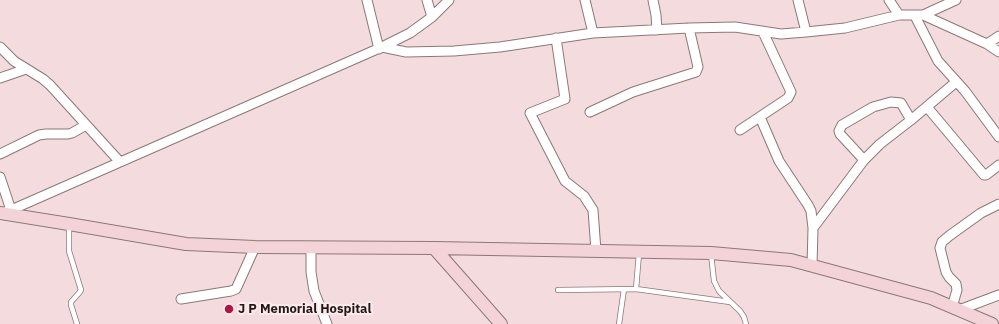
<!DOCTYPE html>
<style>
body{margin:0}
canvas{display:block;background:#f4dcde}
</style>
<canvas width="999" height="324"></canvas>
<script>
const ctx = document.querySelector('canvas').getContext('2d');
ctx.lineJoin = 'round';
function poly(rows) {
  const path = new Path2D();
  for (const r of rows) {
    path.moveTo(r[0], r[1]);
    for (let i = 2; i < r.length; i += 2) path.lineTo(r[i], r[i + 1]);
  }
  return path;
}
function trace(path, color, width, dash) {
  ctx.strokeStyle = color;
  ctx.lineWidth = width;
  ctx.lineCap = dash ? 'butt' : 'round';
  ctx.setLineDash(dash || []);
  ctx.stroke(path);
}
function drawText(font, color, halo, rows, align = 'center') {
  ctx.font = font + ' "IBM Plex Sans",sans-serif';
  ctx.lineWidth = 4;
  ctx.setLineDash([]);
  ctx.textBaseline = 'middle';
  ctx.strokeStyle = halo;
  ctx.fillStyle = color;
  for (const [text, x, y, turn = 0] of rows) {
    ctx.save();
    ctx.translate(x, y);
    ctx.rotate((+turn || 0) * Math.PI / 180);
    ctx.textAlign = isNaN(turn) ? turn : align;
    if (halo) ctx.strokeText(text, 0, 0);
    ctx.fillText(text, 0, 0);
    ctx.restore();
  }
}
const lane = poly([
 [69,225,69,251,81,290,79,293,71,302,71,305,77,324],
 [711,254,714,281,719,291,740,311,744,317,746,324],
 [636,289,639,253],
 [558,290,636,289,730,302],
 [619,324,624,289]
]);
const street = poly([
 [367,0,379,49],
 [427,0,432,17],
 [585,0,593,33],
 [653,0,656,15,657,30],
 [798,0,806,32],
 [889,0,899,15],
 [923,15,987,44,999,52],
 [915,16,938,61,965,91,999,137],
 [556,38,565,99,530,113,565,181,584,196,593,210,596,251],
 [987,44,999,36],
 [0,47,14,61,43,79,50,85,120,162],
 [382,47,406,52,454,51,500,47,593,33,689,28,735,27,781,34,806,32,845,28,899,15,923,15,956,0],
 [0,78,26,69],
 [927,107,984,175,986,175,999,165],
 [590,112,633,92,696,72,698,67,689,28],
 [760,117,779,161,808,205,811,211,813,228,812,266],
 [740,130,788,98,791,92,763,32],
 [0,154,39,135,46,134,68,134,72,133,86,125],
 [864,160,840,134,839,131,842,125,873,107,891,102,901,103,911,120],
 [0,177,11,210],
 [2,213,11,210,382,47,410,33,432,17,449,0],
 [813,228,864,160,880,144,911,120,956,82],
 [311,247,311,272,314,291,327,324],
 [181,299,231,291,236,289,255,247],
 [952,307,957,290,956,284,949,277,946,272,940,248,942,242,949,236,981,213,999,204],
 [959,310,999,295]
]);
const secondary = poly([
 [0,213,69,224,186,244,255,247,434,248,501,324],
 [434,248,711,253,791,260,931,298,992,324]
]);
trace(lane, '#8c7779', 6);
trace(street, '#8c7779', 11);
trace(secondary, '#8c7779', 14);
trace(lane, '#fff', 4.5);
trace(street, '#fff', 9);
trace(secondary, '#f3d2d8', 12);
for (const [x, y, r, color] of [
 [229,309,5,"#ac1845"]
]) {
  const dot = new Path2D();
  dot.arc(x, y, r, 0, 2 * Math.PI);
  ctx.fillStyle = color;
  ctx.fill(dot);
  trace(dot, '#feeaec', 1.5);
}
drawText('bold 13px', '#211919', '#feeaec', [
 ["J P Memorial Hospital",238,309]
], 'left');
</script>
